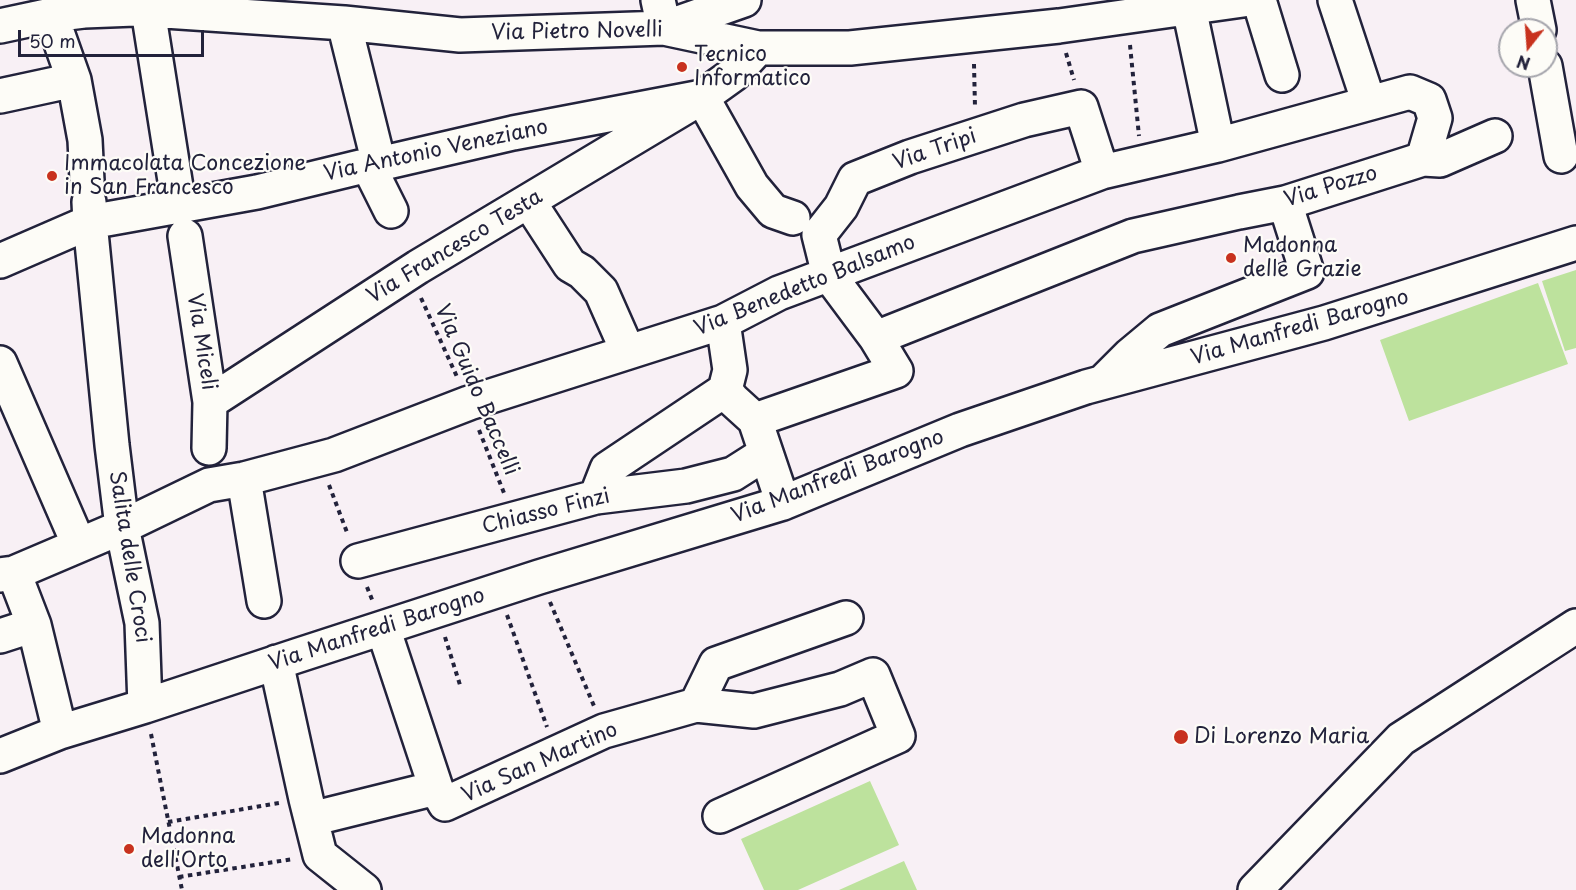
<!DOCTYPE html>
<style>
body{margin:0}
#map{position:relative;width:1576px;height:890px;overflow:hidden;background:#f8f0f5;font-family:"Playpen Sans",sans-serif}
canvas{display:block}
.north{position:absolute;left:1498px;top:18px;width:60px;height:60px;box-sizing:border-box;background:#fdfcf7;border:2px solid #a5a5ac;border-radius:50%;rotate:197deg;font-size:16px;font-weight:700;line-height:24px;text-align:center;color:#22223b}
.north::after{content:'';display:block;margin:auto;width:21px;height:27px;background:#c8321e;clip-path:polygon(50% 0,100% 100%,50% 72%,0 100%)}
.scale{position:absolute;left:18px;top:30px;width:186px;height:27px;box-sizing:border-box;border:3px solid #22223b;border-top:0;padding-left:8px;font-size:18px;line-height:21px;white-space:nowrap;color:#22223b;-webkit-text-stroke:4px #fdfcf7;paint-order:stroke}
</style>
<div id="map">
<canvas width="1576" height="890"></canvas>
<div class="north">N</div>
<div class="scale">50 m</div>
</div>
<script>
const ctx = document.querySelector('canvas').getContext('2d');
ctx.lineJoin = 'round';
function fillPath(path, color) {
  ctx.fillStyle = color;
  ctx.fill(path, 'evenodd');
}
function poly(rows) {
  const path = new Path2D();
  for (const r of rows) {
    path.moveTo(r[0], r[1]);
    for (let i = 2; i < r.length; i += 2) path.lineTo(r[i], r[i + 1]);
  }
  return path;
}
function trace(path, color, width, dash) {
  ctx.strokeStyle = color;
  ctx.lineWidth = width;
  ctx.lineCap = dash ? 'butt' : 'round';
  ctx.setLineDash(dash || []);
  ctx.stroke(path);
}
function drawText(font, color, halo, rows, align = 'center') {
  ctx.font = font + ' "Playpen Sans",sans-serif';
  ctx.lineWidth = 4.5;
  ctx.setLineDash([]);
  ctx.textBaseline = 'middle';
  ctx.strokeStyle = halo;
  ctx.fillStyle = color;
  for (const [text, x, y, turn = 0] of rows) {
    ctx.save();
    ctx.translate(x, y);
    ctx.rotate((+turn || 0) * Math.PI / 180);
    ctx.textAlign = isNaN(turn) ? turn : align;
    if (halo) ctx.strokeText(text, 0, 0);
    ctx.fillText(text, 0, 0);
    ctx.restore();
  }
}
fillPath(poly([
 [1576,270,1576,348,1565,351,1542,281],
 [1538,283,1568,364,1409,421,1380,340],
 [870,781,899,845,798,890,764,890,741,839],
 [904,861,917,890,839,890]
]), '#bde29d');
const minor = poly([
 [658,0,664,28],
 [1259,0,1282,75],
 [1335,0,1369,103],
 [1533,0,1539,30],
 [1189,8,1218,145],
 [148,10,179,206],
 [51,15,74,80,85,140,87,181],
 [344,23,379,164],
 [0,26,51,15,84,11,135,9,344,23,460,35,664,28,758,48,850,48,1059,26,1243,0],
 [664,28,744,0],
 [1545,66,1561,156],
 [0,96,74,80],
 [702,97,752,186,773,211,793,218],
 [368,165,391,211],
 [89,202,90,222,112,445,122,527,142,623,145,706],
 [529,202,570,265,582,272,601,291,628,352],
 [185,236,210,402,209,448],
 [0,261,90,222,257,192,360,167,379,164,513,133,702,97],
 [723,322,730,370,725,390,733,400,755,420,783,503],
 [876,338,1133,236,1239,212,1285,203,1423,159,1440,160,1495,136],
 [0,363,79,545],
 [1104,381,1130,355,1160,330,1307,272,1285,203],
 [210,402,418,267,702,97,734,74,758,48],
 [755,420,896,371,876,338,829,275,819,235,841,207,855,179,910,157,1024,120,1081,107,1102,172],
 [244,479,264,601],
 [596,497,607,469,725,390],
 [358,561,596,497,686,486,733,474,766,453],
 [14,573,34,625,60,732],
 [0,575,14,573,122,527,209,485,244,479,334,455,469,403,723,322,779,293,1102,172,1218,145,1410,92,1429,100,1435,118,1423,159],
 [383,628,436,788],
 [0,636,34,625],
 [276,662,306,799,320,855,364,890],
 [696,705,716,664,846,618],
 [0,756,60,732,145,706,296,656,539,577,783,503,960,430,1086,387,1324,323,1576,243],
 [311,819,436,788,445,804,604,731,696,705,754,711,840,689,873,675,898,736,720,816],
 [1255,890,1401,739,1576,626]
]);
trace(minor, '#22223b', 38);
trace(poly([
 [1130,45,1139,136],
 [1066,53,1074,80],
 [974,64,975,107],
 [421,298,458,379],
 [479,430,504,493],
 [329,485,348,535],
 [367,587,373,602],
 [550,602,594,706],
 [507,615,547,727],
 [445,637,460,685],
 [151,734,182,890],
 [168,822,279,803],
 [179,877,293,859]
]), '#22223b', 4, [4.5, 4.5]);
trace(minor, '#fdfcf7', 33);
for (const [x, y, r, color] of [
 [682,67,6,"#c8321e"],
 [52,176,6,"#c8321e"],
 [1231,258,6,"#c8321e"],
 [1181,737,8,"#c8321e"],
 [129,849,6,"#c8321e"]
]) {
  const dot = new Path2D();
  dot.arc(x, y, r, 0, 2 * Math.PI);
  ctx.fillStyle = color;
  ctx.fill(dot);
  trace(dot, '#fdfcf7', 2);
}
drawText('21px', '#22223b', '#fdfcf7', [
 ["Via Pietro Novelli",577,32,-1],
 ["Via Tripi",935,150,-19],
 ["Via Antonio Veneziano",436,151,-12],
 ["Via Pozzo",1331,187,-17],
 ["Via Francesco Testa",455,247,-31],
 ["Via Benedetto Balsamo",805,286,-22],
 ["Via Manfredi Barogno",1300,328,-16],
 ["Via Miceli",201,342,81],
 ["Via Guido Baccelli",476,390,67],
 ["Via Manfredi Barogno",838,477,-21],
 ["Chiasso Finzi",546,512,-14],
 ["Salita delle Croci",129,557,81],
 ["Via Manfredi Barogno",377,630,-18],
 ["Via San Martino",540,763,-24]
]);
drawText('21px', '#22223b', '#fdfcf7', [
 ["Tecnico",694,55],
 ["Informatico",694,79],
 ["Immacolata Concezione",64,164],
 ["in San Francesco",64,188],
 ["Madonna",1243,246],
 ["delle Grazie",1243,270],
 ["Di Lorenzo Maria",1194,737],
 ["Madonna",141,837],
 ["dell'Orto",141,861]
], 'left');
</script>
